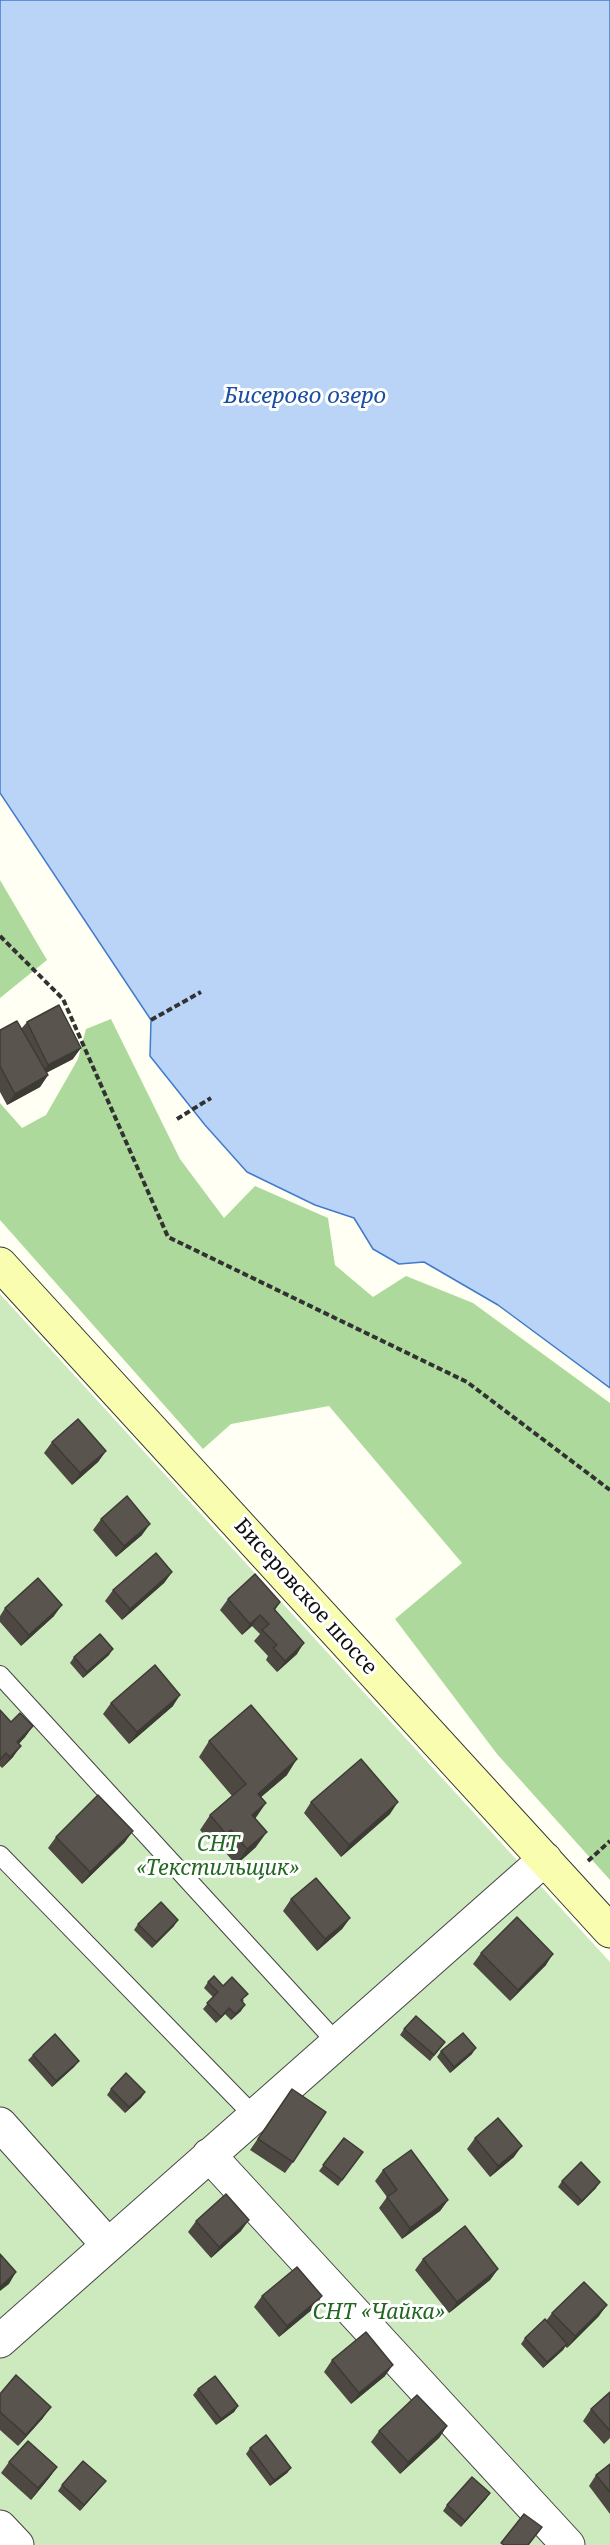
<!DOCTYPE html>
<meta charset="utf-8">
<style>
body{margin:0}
canvas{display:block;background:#fffff4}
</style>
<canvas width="610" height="2545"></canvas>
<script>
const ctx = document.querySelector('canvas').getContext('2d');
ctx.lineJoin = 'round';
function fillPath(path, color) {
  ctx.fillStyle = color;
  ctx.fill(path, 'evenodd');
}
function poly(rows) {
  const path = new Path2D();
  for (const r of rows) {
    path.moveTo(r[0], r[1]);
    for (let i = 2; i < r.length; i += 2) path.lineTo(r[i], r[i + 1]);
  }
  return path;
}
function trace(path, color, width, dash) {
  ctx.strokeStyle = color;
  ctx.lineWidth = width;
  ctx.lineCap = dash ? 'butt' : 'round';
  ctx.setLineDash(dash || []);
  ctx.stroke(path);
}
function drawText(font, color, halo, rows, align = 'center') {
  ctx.font = font + ' "Noto Serif",serif';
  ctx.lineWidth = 6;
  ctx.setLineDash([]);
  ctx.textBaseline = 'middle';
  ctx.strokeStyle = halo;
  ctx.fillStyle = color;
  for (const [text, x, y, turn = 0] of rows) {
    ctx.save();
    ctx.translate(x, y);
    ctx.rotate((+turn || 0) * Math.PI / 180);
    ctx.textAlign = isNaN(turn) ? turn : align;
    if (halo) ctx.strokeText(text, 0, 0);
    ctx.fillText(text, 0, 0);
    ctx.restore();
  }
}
fillPath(poly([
 [0,1294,610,1962,610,2545,0,2545]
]), '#cceabd');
fillPath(poly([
 [0,880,47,960,0,998],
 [111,1019,180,1159,224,1218,255,1186,328,1218,335,1265,373,1297,406,1276,473,1303,610,1403,610,1880,497,1754,395,1619,462,1563,329,1406,231,1424,203,1449,0,1220,0,1103,22,1128,46,1115,78,1059,86,1029]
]), '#adda9c');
const water = poly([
 [0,0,610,0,610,1388,498,1305,424,1262,399,1264,373,1249,354,1218,315,1205,247,1172,205,1125,150,1056,151,1020,0,793,0,0]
]);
fillPath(water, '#b9d4f6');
trace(water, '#417bcc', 1.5);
const service = poly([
 [0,1675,337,2043],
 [0,1855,254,2116]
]);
const minor = poly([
 [0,2124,108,2245],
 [209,2155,568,2545],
 [0,2341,545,1859],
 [0,2527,17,2545]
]);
const secondary = poly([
 [0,1264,610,1931]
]);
trace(service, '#434343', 20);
trace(minor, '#434343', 35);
trace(secondary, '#323232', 35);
trace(poly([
 [0,936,63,999,168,1237,467,1382,610,1490],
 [151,1020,201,992],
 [177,1119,211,1098],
 [588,1861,610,1841]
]), '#323232', 4, [6, 3]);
trace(service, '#fff', 18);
trace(minor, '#fff', 33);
trace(secondary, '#f8fdb0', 33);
fillPath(poly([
 [27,1022,73,1059,46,1073,48,1075,40,1087,7,1105,0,1092,0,1030,21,1029],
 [52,1442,106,1451,98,1462,72,1485,44,1453],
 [101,1519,142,1535,116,1557,93,1530],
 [172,1572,164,1583,122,1620,105,1601,113,1590],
 [228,1599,280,1602,275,1610,297,1654,277,1672,266,1660,268,1656,254,1641,260,1634,252,1626,242,1635,220,1610],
 [5,1608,54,1616,21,1646,0,1622,0,1616],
 [109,1655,83,1678,70,1663,74,1657],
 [111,1703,173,1706,129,1744,103,1714],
 [0,1710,11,1722,33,1726,25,1737,19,1744,13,1757,2,1768,0,1766],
 [209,1741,287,1775,261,1797,255,1819,256,1847,236,1865,220,1846,216,1849,200,1830,210,1815,232,1796,199,1757],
 [311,1802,390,1814,341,1857,304,1813],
 [56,1837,125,1842,82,1884,48,1848],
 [291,1899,350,1918,342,1929,317,1951,283,1911],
 [138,1924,174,1926,152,1948,134,1930],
 [481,1953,546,1965,510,2001,473,1964],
 [208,1982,223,1986,244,2000,242,2002,241,2011,231,2020,225,2014,216,2023,203,2009,213,1997,204,1988],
 [404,2029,445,2042,430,2061,400,2035],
 [441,2051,472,2054,450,2073,437,2057],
 [33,2055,79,2061,74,2067,52,2087,28,2060],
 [111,2089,145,2092,141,2098,125,2113,107,2095],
 [292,2089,293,2162,285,2173,250,2150],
 [344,2138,363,2152,338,2186,319,2171],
 [475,2138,514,2157,490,2177,467,2149],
 [383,2170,448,2200,440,2211,402,2239,379,2208,387,2197,375,2181],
 [562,2181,596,2188,578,2206,558,2187],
 [196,2221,241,2231,211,2258,188,2232],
 [423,2259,498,2269,490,2280,449,2313,415,2270],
 [262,2296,314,2308,279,2337,254,2307],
 [552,2313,599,2316,567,2348,565,2346,563,2350,543,2368,521,2344,525,2338,546,2321],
 [332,2360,385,2376,351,2404,324,2372],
 [198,2389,238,2406,234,2412,216,2425,193,2395],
 [610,2392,610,2438,604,2444,583,2421,591,2409],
 [0,2394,43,2418,18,2446,0,2430],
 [447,2426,439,2438,400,2474,371,2442,379,2431],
 [250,2448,291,2468,287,2473,270,2486,246,2454],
 [9,2462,57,2467,49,2478,31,2500,1,2473],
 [610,2464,610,2514,589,2486,596,2475],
 [62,2485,101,2487,80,2511,58,2491],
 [490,2493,461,2527,443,2511,447,2505]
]), '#4d4842');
fillPath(poly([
 [81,1048,73,1059,40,1076,48,1065],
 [48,1075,40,1087,7,1105,15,1094],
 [106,1451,98,1462,72,1485,80,1473],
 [150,1524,142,1535,116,1557,124,1546],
 [172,1572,164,1583,122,1620,130,1609],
 [62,1605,54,1616,21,1646,29,1635],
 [260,1615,252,1626,242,1635,250,1624],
 [304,1643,297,1654,277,1672,285,1661],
 [113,1649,109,1655,83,1678,87,1672],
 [180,1695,173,1706,129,1744,137,1732],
 [33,1726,25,1737,9,1753,17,1742],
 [21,1746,13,1757,2,1768,10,1757],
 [297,1759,287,1775,247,1809,258,1794],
 [398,1802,390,1814,341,1857,349,1845],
 [266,1803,255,1819,252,1815],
 [231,1830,220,1846,216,1849,226,1834],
 [133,1831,125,1842,82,1884,90,1872],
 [267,1832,256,1847,236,1865,247,1849],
 [350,1918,342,1929,317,1951,325,1939],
 [178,1920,174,1926,152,1948,156,1942],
 [553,1954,546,1965,510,2001,518,1990],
 [245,2005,241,2011,231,2020,235,2014],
 [229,2008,225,2014,216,2023,221,2017],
 [476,2048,472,2054,450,2073,454,2067],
 [79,2061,74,2067,52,2087,56,2081],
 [145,2092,141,2098,125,2113,129,2107],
 [522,2146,514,2157,490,2177,498,2166],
 [600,2182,596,2188,578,2206,582,2201],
 [448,2200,440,2211,402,2239,410,2228],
 [249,2220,241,2231,211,2258,219,2247],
 [498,2269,490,2280,449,2313,457,2302],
 [16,2272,9,2284,0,2291,0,2287],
 [322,2296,314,2308,279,2337,287,2326],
 [607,2305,599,2316,567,2348,575,2336],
 [567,2344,563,2350,543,2368,547,2362],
 [393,2365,385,2376,351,2404,359,2393],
 [238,2406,234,2412,216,2425,221,2419],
 [51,2407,43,2418,18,2446,26,2435],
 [447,2426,439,2438,400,2474,408,2462],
 [57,2467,49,2478,31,2500,38,2488],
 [291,2468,287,2473,270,2486,274,2480],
 [106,2481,101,2487,80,2511,84,2505],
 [490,2493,486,2499,461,2527,465,2521]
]), '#3e3b36');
const building = poly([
 [59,1005,81,1048,48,1065,27,1022,59,1005],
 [17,1021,48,1075,15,1094,0,1066,0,1030,17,1021],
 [78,1419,106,1451,80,1473,52,1442,78,1419],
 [127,1496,150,1524,124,1546,101,1519,127,1496],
 [156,1553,172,1572,130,1609,113,1590,156,1553],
 [255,1574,280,1602,274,1609,304,1643,285,1661,273,1648,277,1645,262,1630,269,1624,260,1615,250,1624,228,1599,255,1574],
 [38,1578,62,1605,29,1635,5,1608,38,1578],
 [100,1634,113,1649,87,1672,74,1657,100,1634],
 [155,1665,180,1695,137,1732,111,1703,155,1665],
 [251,1705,297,1759,258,1794,266,1803,252,1815,267,1832,247,1849,231,1830,226,1834,210,1815,246,1784,209,1741,251,1705],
 [0,1710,11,1722,20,1713,33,1726,17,1742,21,1746,10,1757,6,1753,0,1760,0,1710],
 [361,1759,398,1802,349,1845,311,1802,361,1759],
 [98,1795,133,1831,90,1872,56,1837,98,1795],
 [316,1878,350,1918,325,1939,291,1899,316,1878],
 [161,1902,178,1920,156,1942,138,1924,161,1902],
 [517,1917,553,1954,518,1990,481,1953,517,1917],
 [214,1976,223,1986,232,1977,248,1994,241,2000,245,2005,235,2014,229,2008,221,2017,207,2003,218,1992,208,1982,214,1976],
 [416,2016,445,2042,434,2055,404,2029,416,2016],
 [463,2033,476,2048,454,2067,441,2051,463,2033],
 [55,2034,79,2061,56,2081,33,2055,55,2034],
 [126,2073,145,2092,129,2107,111,2089,126,2073],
 [292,2089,326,2112,293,2162,258,2139,292,2089],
 [498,2118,522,2146,498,2166,475,2138,498,2118],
 [344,2138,363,2152,342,2180,323,2165,344,2138],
 [411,2150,448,2200,410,2228,387,2197,397,2190,383,2170,411,2150],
 [581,2162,600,2182,582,2201,562,2181,581,2162],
 [226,2194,249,2220,219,2247,196,2221,226,2194],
 [465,2226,498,2269,457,2302,423,2259,465,2226],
 [0,2254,16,2272,0,2287,0,2254],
 [297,2267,322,2296,287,2326,262,2296,297,2267],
 [584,2282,607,2305,575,2336,552,2313,584,2282],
 [545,2319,567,2344,547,2362,525,2338,545,2319],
 [366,2332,393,2365,359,2393,332,2360,366,2332],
 [16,2375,51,2407,26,2435,0,2412,0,2394,16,2375],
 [215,2376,238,2406,221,2419,198,2389,215,2376],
 [610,2392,610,2431,591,2409,610,2392],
 [417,2395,447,2426,408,2462,379,2431,417,2395],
 [266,2435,291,2468,274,2480,250,2448,266,2435],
 [28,2441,57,2467,38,2488,9,2462,28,2441],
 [83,2461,106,2481,84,2505,62,2485,83,2461],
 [610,2464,610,2492,596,2475,610,2464],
 [472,2477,490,2493,465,2521,447,2505,472,2477],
 [524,2514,542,2527,528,2545,504,2545,501,2543,524,2514]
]);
fillPath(building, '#59544d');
trace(building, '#3e3b36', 1.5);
drawText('21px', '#101010', '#fff', [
 ["Бисеровское шоссе",305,1597,48]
]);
drawText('italic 21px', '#226820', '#fff', [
 ["СНТ",218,1845],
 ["«Текстильщик»",218,1869],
 ["СНТ «Чайка»",379,2313]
]);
drawText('italic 22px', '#1a4ea2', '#fff', [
 ["Бисерово озеро",305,397]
]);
</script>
